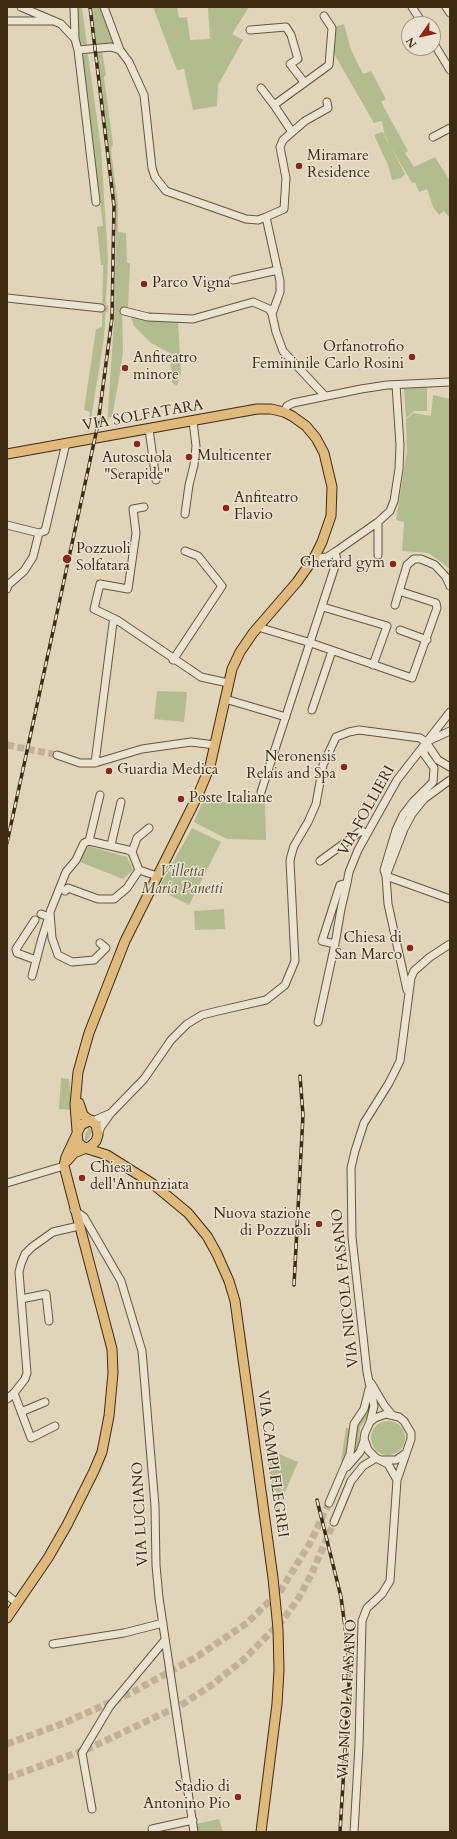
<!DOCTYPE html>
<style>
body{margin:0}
#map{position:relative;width:457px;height:1839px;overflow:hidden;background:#e0d4ba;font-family:Cardo,serif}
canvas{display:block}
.frame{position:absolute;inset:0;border:8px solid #3e2b13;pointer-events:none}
.north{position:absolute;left:401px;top:16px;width:40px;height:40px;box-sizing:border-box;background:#ebe3d2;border:1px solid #a69986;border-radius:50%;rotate:236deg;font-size:11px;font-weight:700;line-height:16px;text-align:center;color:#3e2b13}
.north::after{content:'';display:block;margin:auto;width:14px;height:18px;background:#8f2418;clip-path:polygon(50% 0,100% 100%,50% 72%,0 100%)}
</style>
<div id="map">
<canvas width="457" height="1839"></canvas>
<div class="frame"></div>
<div class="north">N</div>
</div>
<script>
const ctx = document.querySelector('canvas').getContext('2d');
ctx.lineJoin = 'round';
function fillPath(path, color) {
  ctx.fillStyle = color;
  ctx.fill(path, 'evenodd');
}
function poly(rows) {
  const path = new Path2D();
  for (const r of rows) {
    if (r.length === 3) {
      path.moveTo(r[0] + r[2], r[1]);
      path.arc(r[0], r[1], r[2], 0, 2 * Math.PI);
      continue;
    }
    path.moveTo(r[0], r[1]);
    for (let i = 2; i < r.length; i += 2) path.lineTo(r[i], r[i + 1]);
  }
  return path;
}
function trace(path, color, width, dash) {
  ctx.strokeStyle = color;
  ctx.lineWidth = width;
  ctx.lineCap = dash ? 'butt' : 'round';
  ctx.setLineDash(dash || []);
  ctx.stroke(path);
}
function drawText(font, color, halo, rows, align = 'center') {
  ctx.font = font + ' Cardo,serif';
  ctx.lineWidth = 3;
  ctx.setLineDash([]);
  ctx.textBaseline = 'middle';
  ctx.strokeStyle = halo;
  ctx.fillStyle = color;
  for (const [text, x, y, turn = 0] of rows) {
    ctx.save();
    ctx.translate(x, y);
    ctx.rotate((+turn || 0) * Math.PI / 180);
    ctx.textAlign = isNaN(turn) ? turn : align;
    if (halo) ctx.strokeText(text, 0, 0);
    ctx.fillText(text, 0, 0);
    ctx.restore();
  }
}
fillPath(poly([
 [77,7,82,7,87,45,79,44],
 [91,7,99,7,106,16,114,40,113,43,95,46],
 [153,7,177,7,179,18,187,17,190,40,210,39,208,7,249,7,232,34,243,40,218,85,217,106,193,110,184,69,177,70],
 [344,24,351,50,363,74,371,71,386,99,381,102,408,151,405,153,414,167,435,157,450,181,449,217,444,211,439,215,433,207,427,189,419,192,415,182,412,183,385,137,382,121,374,123,333,52,334,27],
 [102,51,106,75,104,77,113,144,111,150,118,205,118,232,126,233,127,263,130,263,128,308,122,308,123,350,121,368,112,417,109,417,107,425,114,322,116,237,115,206,109,150,96,52],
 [88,54,101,148,108,260,104,338,89,432,87,431,90,412,84,410,96,329,102,327,103,265,101,265,97,227,103,226,81,55],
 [383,132,405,174,401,178,392,180,388,165,374,135],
 [130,315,152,321,178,322,181,373,177,386,172,382,170,353,151,343,134,326],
 [427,387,427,411,414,411,406,418,404,389],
 [433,395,450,399,450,569,429,553,402,551,404,522,396,520,407,451,406,419,413,413,431,416],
 [157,691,187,692,184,722,154,719],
 [265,801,266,840,227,839,194,822,202,803],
 [192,828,221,842,189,905,158,889],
 [85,845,127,857,133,870,123,879,80,862],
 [224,909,225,929,195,930,194,911],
 [61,1078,69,1079,72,1110,59,1109],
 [89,1127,92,1132,87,1141,85,1140,85,1135],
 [370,1402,369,1414,360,1428,359,1445,354,1454,356,1429,367,1411],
 [388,1438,17],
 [346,1428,349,1428,348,1446,343,1462,341,1461],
 [265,1448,298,1462,276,1513],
 [219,1819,223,1832,197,1832,196,1824]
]), '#b3bc8f');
trace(poly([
 [101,308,124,311],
 [7,745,57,755],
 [7,1744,64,1723,131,1693,198,1656,247,1623,281,1590,310,1543,329,1503],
 [7,1778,90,1748,183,1704,213,1684,243,1660,283,1620,298,1599,311,1575,334,1522]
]), '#c0b299', 7, [7, 3.5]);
const minor = poly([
 [21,7,61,24,75,39],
 [74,7,75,39,78,50,96,202],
 [104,7,120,50],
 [412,7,423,24],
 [446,7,450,13],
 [7,21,51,21],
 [250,30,286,27,291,35,298,59,290,64,304,82],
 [433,42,450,70],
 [78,50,111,47,120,50,129,62,144,95,152,168,155,177,166,191,246,219,258,220,266,217,280,281,280,292,272,314,276,332,283,351,325,396],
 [261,88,274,105],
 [292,132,274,105,329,65,332,28,324,16],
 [433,137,450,128],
 [266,217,284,209,286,178,280,147,283,140,305,121,328,108,327,102],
 [233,280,278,270],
 [7,298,101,308],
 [124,311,148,317,193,319,253,302,269,309,272,314],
 [284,412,287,406,293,403,361,389,387,385,450,382],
 [149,429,156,480],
 [144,507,133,509,136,533,128,589,100,584,94,609,117,620,201,677,228,683],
 [185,514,189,485,194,465,196,446,193,421],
 [7,525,39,533],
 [39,533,45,531,66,443],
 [378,555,378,522],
 [314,558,327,557,335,552,378,522,390,511,394,501,399,469,400,445,396,385],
 [7,589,8,585,24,571,33,557,39,533],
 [395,605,407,565,414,559,421,559,435,565,446,577,450,586],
 [323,607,387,626,373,665],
 [258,627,311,643,412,678,437,608,436,603,399,591],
 [400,630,427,640],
 [173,660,222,586,198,556,185,551],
 [225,699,286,717],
 [312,710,332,651],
 [426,742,450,731],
 [57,755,80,763,95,763,142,749,191,742,215,745],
 [95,763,113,623,117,620],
 [261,792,337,560,335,552],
 [89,841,100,795],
 [111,845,121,802],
 [132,852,137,838,149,828],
 [320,861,361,831,367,833],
 [386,876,404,829,412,814,424,799,450,780],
 [386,876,450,899],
 [347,883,340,885,322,941,335,944,341,909,347,883,349,872,358,850,397,780,450,712],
 [65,891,68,888,98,899,114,899,127,888,139,870,157,876],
 [41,914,49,917],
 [35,920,16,949,17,953,36,960],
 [100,943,106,948,94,960,72,962,58,955,52,938,50,912,66,872,76,860,84,843,89,841,128,850,132,852,139,870],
 [32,976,42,938,49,916],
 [407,990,388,904,386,876,384,870,396,830,403,815,413,802,433,782,434,768,424,754,425,744],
 [318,1022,335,944],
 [91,1120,95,1120,111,1113],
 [98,1135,101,1127,111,1113,144,1079,171,1040,187,1024,202,1015,218,1011,266,1000,285,985,295,961,290,861,291,856,294,846,308,822,316,804,323,765,336,737,349,732,359,730,420,738,426,742,438,760,450,767],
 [7,1183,64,1166],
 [74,1210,84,1217,121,1281,142,1351,155,1506,156,1565,159,1598,194,1832],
 [21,1299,46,1294,49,1321],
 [371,1383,384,1405,392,1415],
 [14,1393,31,1438,55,1426],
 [7,1399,14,1393,25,1379,27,1373,19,1272,21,1264,25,1254,32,1247,53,1232,79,1226],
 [21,1412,45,1402],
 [370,1422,374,1406,367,1372,352,1237,351,1168,355,1151,364,1123,389,1083,400,1061,411,978,414,971,430,957,450,944],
 [382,1460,396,1460,406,1453],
 [347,1467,360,1452,364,1441],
 [329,1503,350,1454,354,1424,364,1409,369,1389],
 [334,1522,351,1481,363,1466,376,1458],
 [7,1595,17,1603],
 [53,1644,124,1633,163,1623],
 [92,1809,82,1753,110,1706,165,1640],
 [152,1829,193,1820],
 [354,1832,359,1746,362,1621,367,1608,382,1594,390,1581,397,1480,411,1439,411,1433,404,1421,399,1417,386,1414,375,1418,370,1422,365,1433,364,1439,368,1450,376,1458,388,1464,397,1480]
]);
const major = poly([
 [7,454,257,409,271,409,284,412,292,416,306,426,316,438,324,453,332,487,331,516,322,542,314,558,297,582,253,633,240,652,232,669,210,766,198,795,125,941,89,1033,78,1072,75,1105,78,1143,85,1148,107,1155,153,1184,188,1213,207,1236,217,1254,229,1281,235,1301,273,1578,278,1629,279,1670,277,1704,261,1832],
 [67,1161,74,1153,91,1146,96,1141,98,1135,96,1125,83,1115,79,1103],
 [7,1618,48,1558,67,1525,94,1471,102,1452,109,1416,113,1373,112,1349,64,1166,66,1157,81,1125,91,1120]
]);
trace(minor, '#66553d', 9);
trace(major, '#3e2b13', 11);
trace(minor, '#ebe3d2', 7);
trace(major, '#e0ba7d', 9);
const rail = poly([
 [7,843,98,424,112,318,114,206,90,7],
 [294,1285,303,1115,300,1076],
 [317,1500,341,1597,348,1650,349,1686,340,1832]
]);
trace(rail, '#3e2b13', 3.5);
trace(rail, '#ebe3d2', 2, [6]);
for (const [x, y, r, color] of [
 [299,166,4,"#8f2418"],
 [144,284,4,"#8f2418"],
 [412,357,4,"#8f2418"],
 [125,368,4,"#8f2418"],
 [137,444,4,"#8f2418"],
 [189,457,4,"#8f2418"],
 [226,508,4,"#8f2418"],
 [67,559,5,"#8f2418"],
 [393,564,4,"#8f2418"],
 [344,767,4,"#8f2418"],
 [109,771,4,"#8f2418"],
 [181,799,4,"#8f2418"],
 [410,948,4,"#8f2418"],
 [82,1178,4,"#8f2418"],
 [319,1224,4,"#8f2418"],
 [238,1797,4,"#8f2418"]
]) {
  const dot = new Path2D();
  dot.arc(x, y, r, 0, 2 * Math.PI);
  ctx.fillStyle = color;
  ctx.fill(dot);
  trace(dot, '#ebe3d2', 1.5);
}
drawText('15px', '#3e2b13', '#ebe3d2', [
 ["Miramare",307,157],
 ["Residence",307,174],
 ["Parco Vigna",152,284],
 ["Orfanotrofio",404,348,"right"],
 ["Femininile Carlo Rosini",404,365,"right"],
 ["Anfiteatro",133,359],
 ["minore",133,376],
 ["Multicenter",197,457],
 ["Autoscuola",137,459,"center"],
 ["\"Serapide\"",137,476,"center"],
 ["Anfiteatro",234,499],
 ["Flavio",234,516],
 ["Pozzuoli",76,550],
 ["Solfatara",76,567],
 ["Gherard gym",385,564,"right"],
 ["Neronensis",336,758,"right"],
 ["Relais and Spa",336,775,"right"],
 ["Guardia Medica",117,771],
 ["Poste Italiane",189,799],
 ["Chiesa di",402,939,"right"],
 ["San Marco",402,956,"right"],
 ["Chiesa",90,1169],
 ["dell'Annunziata",90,1186],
 ["Nuova stazione",311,1215,"right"],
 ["di Pozzuoli",311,1232,"right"],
 ["Stadio di",230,1788,"right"],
 ["Antonino Pio",230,1805,"right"]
], 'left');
drawText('15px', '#3e2b13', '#ebe3d2', [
 ["VIA SOLFATARA",143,416,-10],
 ["VIA FOLLIERI",367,811,-61],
 ["VIA NICOLA FASANO",346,1288,-96],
 ["VIA CAMPI FLEGREI",272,1464,82],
 ["VIA LUCIANO",141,1514,-93],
 ["VIA NICOLA FASANO",348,1699,-87]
]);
drawText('italic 15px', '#55482c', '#ebe3d2', [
 ["Villetta",182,873],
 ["Maria Panetti",182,890]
]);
</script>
